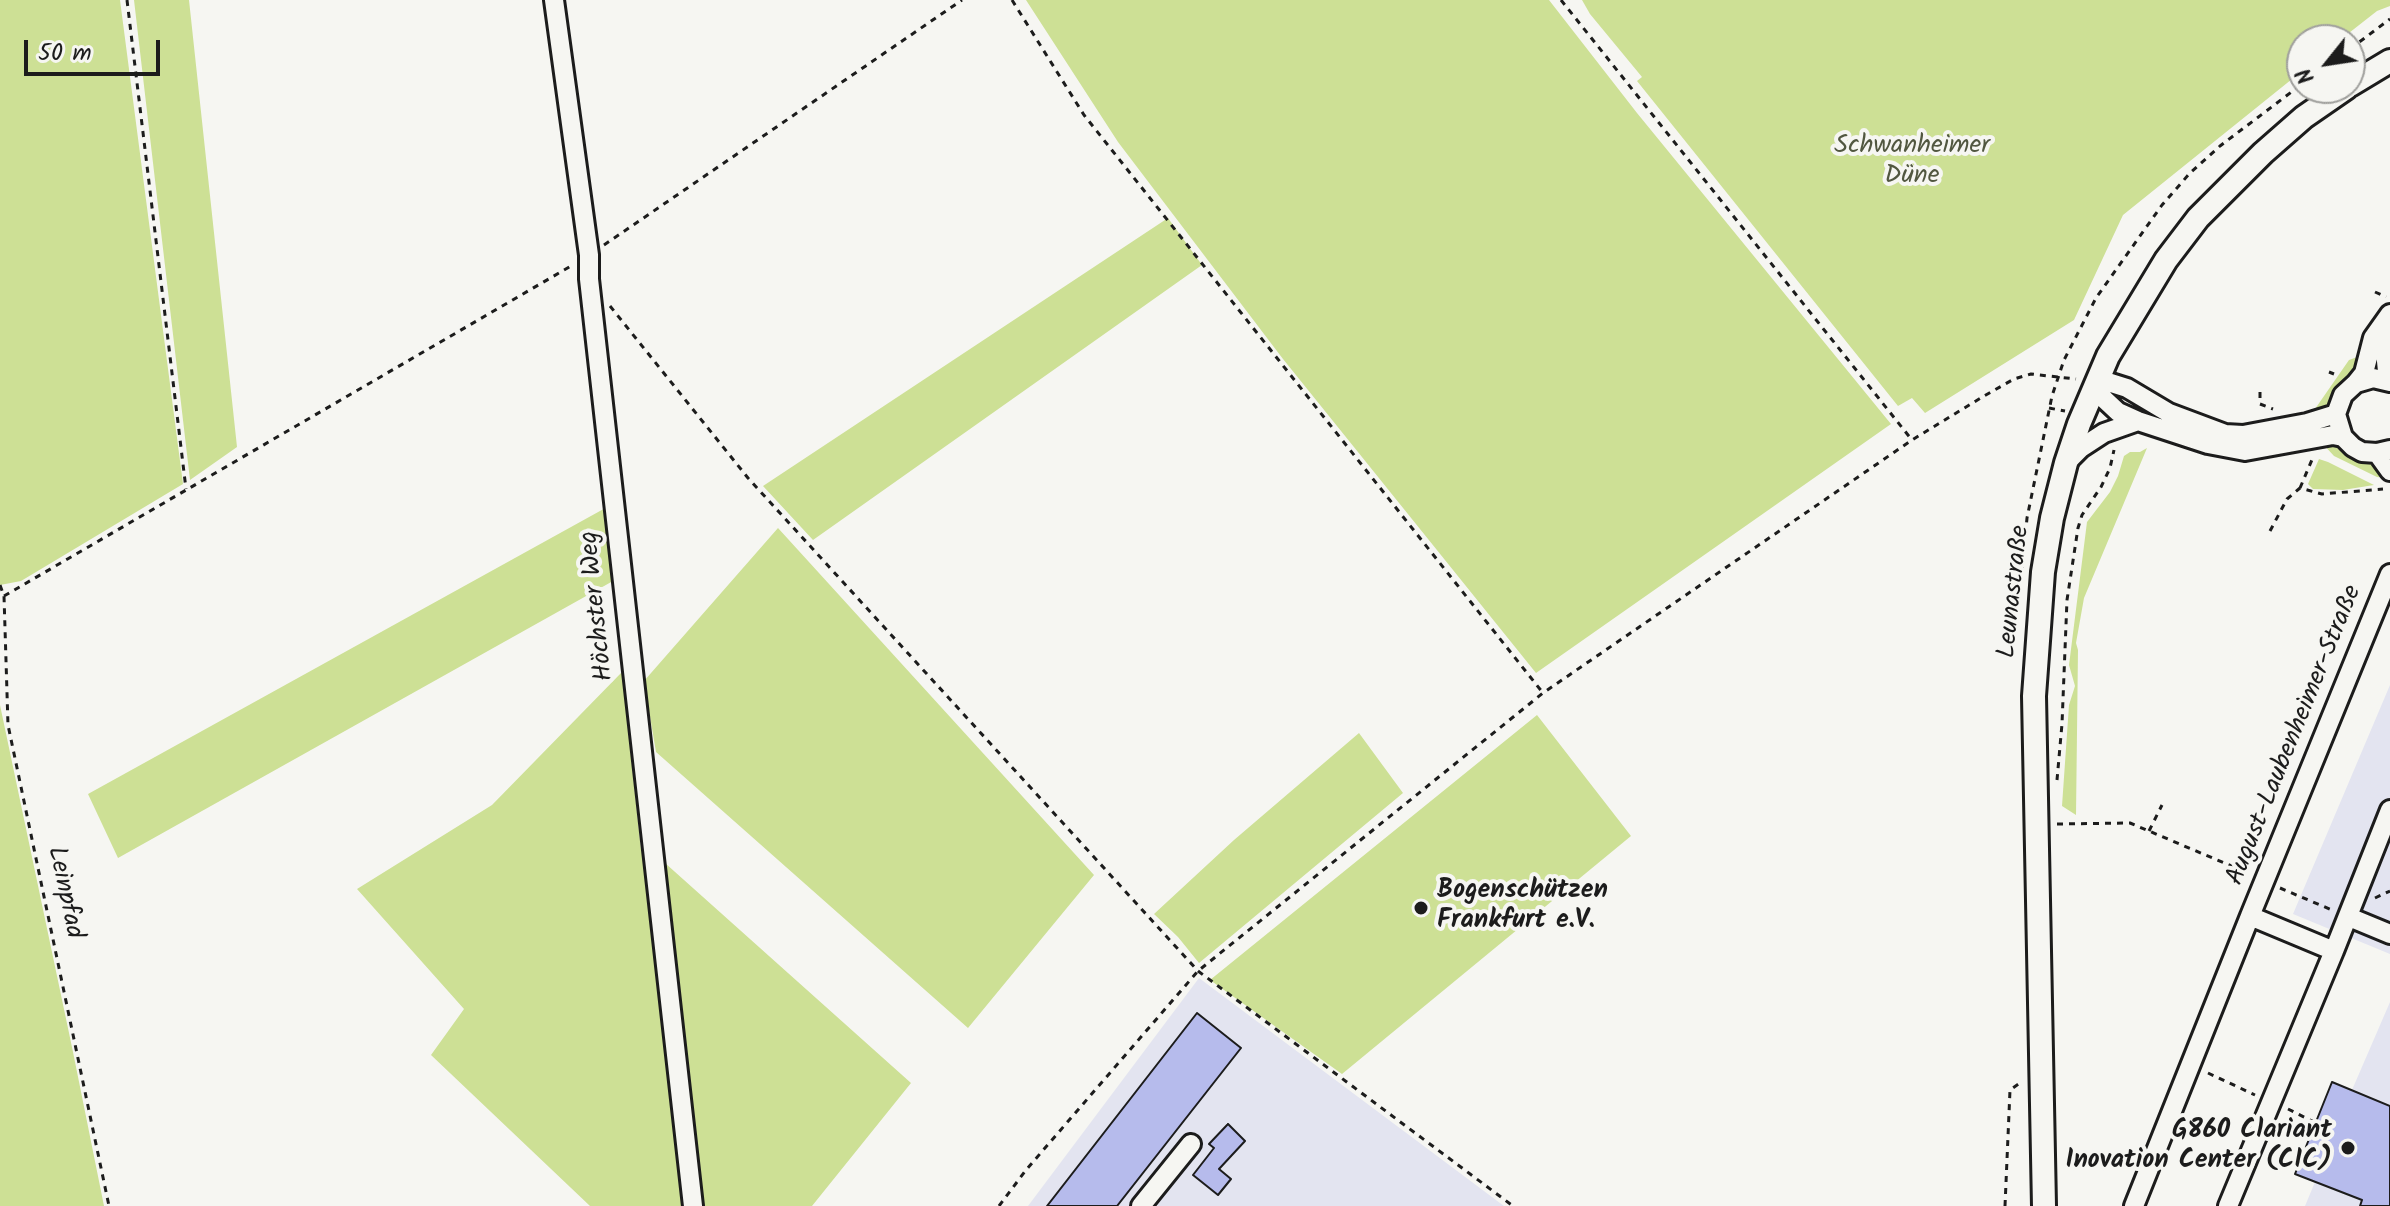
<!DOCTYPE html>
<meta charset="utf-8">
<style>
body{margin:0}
#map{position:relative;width:2390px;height:1206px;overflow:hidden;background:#f6f6f2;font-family:Kalam,sans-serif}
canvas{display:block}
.north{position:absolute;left:2286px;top:24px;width:80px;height:80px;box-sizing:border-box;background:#f6f6f2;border:2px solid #9f9f9c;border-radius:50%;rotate:240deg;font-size:22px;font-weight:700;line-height:32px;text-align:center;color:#1c1c1c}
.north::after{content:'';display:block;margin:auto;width:28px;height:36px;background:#1c1c1c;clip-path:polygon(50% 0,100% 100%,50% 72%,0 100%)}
.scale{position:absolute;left:24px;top:40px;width:136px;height:36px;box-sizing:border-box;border:4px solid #1c1c1c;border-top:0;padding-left:10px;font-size:24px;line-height:28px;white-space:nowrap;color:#1c1c1c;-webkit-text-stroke:6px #f6f6f2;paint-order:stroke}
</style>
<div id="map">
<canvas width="2390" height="1206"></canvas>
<div class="north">N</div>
<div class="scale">50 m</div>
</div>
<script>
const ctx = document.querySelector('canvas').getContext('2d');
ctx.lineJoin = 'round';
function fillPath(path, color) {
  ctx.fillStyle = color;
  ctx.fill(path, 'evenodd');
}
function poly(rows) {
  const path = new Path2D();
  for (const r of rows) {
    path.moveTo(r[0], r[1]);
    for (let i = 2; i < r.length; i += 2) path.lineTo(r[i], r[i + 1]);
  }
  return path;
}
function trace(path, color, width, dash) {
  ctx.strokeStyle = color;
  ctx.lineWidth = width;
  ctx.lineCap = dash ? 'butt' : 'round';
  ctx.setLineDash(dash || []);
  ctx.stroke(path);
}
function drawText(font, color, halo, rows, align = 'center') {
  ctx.font = font + ' Kalam,sans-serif';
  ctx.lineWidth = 8;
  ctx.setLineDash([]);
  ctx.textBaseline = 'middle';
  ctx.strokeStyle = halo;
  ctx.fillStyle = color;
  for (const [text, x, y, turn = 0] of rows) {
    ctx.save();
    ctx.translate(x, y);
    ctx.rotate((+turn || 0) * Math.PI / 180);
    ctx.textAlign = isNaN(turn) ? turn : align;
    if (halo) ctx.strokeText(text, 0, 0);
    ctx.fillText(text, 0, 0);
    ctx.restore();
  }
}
fillPath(poly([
 [2390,685,2390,954,2293,914],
 [1199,978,1504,1206,1028,1206],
 [2390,1002,2390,1206,2305,1206,2315,1182,2295,1174,2332,1082,2352,1090]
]), '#e3e4f0');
fillPath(poly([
 [0,0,120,0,183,484,21,581,0,585],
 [134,0,189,0,237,447,190,480],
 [1026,0,1549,0,1637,113,1891,424,1536,673,1283,359,1118,142],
 [1582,0,2390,0,2390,6,2377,11,2340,40,2302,40,2302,71,2123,215,2074,320,1925,413,1912,398,1898,406,1637,81,1642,77,1590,14],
 [1168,218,1202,265,813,540,763,486],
 [2360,356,2358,367,2331,403,2315,414,2315,409,2349,360],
 [2322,443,2341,447,2377,465,2386,478,2377,477,2334,456],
 [2147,448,2084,598,2076,643,2078,650,2076,815,2062,806,2069,705,2075,686,2069,665,2087,522,2110,492,2118,476,2124,456,2130,452,2140,452],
 [2319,459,2328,462,2374,485,2343,490,2313,489,2308,484],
 [609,506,613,581,118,858,88,794],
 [778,528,1094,875,968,1028,656,752,644,681],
 [622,672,641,850,665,863,911,1083,812,1206,590,1206,431,1055,464,1009,357,889,492,805],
 [0,705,73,1052,104,1206,0,1206],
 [1537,715,1631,836,1342,1074,1210,980],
 [1359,733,1403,793,1199,963,1178,937,1154,914,1234,840]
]), '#cde095');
const building = poly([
 [1197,1013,1241,1048,1117,1206,1047,1206,1197,1013],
 [2332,1082,2390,1106,2390,1206,2360,1206,2362,1200,2295,1174,2332,1082],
 [1228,1124,1245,1141,1219,1169,1231,1179,1218,1195,1193,1175,1214,1148,1209,1144,1228,1124]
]);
fillPath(building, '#b6bbec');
trace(building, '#1c1c1c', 2);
const minor = poly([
 [554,0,589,255,589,279,693,1206],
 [2388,381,2385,351,2390,333],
 [2390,382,2373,378,2356,383,2343,395,2336,414,2343,437,2353,447,2362,452,2377,453,2390,450],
 [2356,383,2364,373,2373,338,2390,314],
 [2336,414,2307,423,2243,435,2225,434,2169,413,2127,388,2108,382,2096,382,2103,398,2118,412,2138,421,2208,444,2245,451,2333,435,2343,437],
 [2377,453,2390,471],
 [2066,463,2081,448,2104,433,2138,421],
 [2349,917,2390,934],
 [2334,951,2390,810],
 [1141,1206,1191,1144],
 [2134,1206,2250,916],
 [2228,1206,2334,951,2250,916,2390,574]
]);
const major = poly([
 [2350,85,2390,61],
 [2044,1206,2034,696,2043,572,2052,518,2066,463,2079,424,2108,356,2166,260,2198,218,2263,153,2304,117,2346,88]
]);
trace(minor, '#1c1c1c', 24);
trace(major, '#1c1c1c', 28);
trace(poly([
 [127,0,186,489],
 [1012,0,1084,115,1543,693],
 [1561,0,1912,440],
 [2350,49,2390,19],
 [604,245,962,0],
 [2375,292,2386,297],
 [610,306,748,478,1198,971,1513,1206],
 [2329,372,2334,374],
 [2260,392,2260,404,2273,409],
 [2049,408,2065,411],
 [2300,488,2314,455],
 [2270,531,2287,499,2300,488,2322,494,2383,489],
 [0,585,4,596,8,725,109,1206],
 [2020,594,2027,518,2052,396,2064,360,2096,298,2162,205,2190,173,2220,146,2302,84],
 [4,596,571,266],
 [2057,780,2062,724,2067,600,2078,528,2082,515,2101,487,2110,468,2114,450],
 [2057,824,2130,823,2248,873],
 [2149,831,2162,805],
 [2280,888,2332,910],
 [2375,898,2390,891],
 [2208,1073,2255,1095],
 [2288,1109,2316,1123],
 [999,1206,1026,1170,1198,971,1543,693,1912,440,1984,396,2014,379,2031,374,2076,379],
 [2005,1206,2010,1090,2020,1083]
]), '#1c1c1c', 3, [6, 6]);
trace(minor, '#f6f6f2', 18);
trace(major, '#f6f6f2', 22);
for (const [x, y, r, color] of [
 [1421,908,8,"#1c1c1c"],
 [2348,1148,8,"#1c1c1c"]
]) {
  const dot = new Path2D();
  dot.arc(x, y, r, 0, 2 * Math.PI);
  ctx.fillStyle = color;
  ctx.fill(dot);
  trace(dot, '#f6f6f2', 3);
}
drawText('26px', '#515740', '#f6f6f2', [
 ["Schwanheimer",1912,148],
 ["Düne",1912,178]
]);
drawText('26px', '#1c1c1c', '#f6f6f2', [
 ["Leunastraße",2016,592,-84],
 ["Höchster Weg",599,606,-96],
 ["August-Laubenheimer-Straße",2296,736,-68],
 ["Leinpfad",63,893,78]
]);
drawText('bold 26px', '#1c1c1c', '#f6f6f2', [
 ["Bogenschützen",1437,893],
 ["Frankfurt e.V.",1437,923],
 ["G860 Clariant",2332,1133,"right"],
 ["Inovation Center (CIC)",2332,1163,"right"]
], 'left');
</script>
